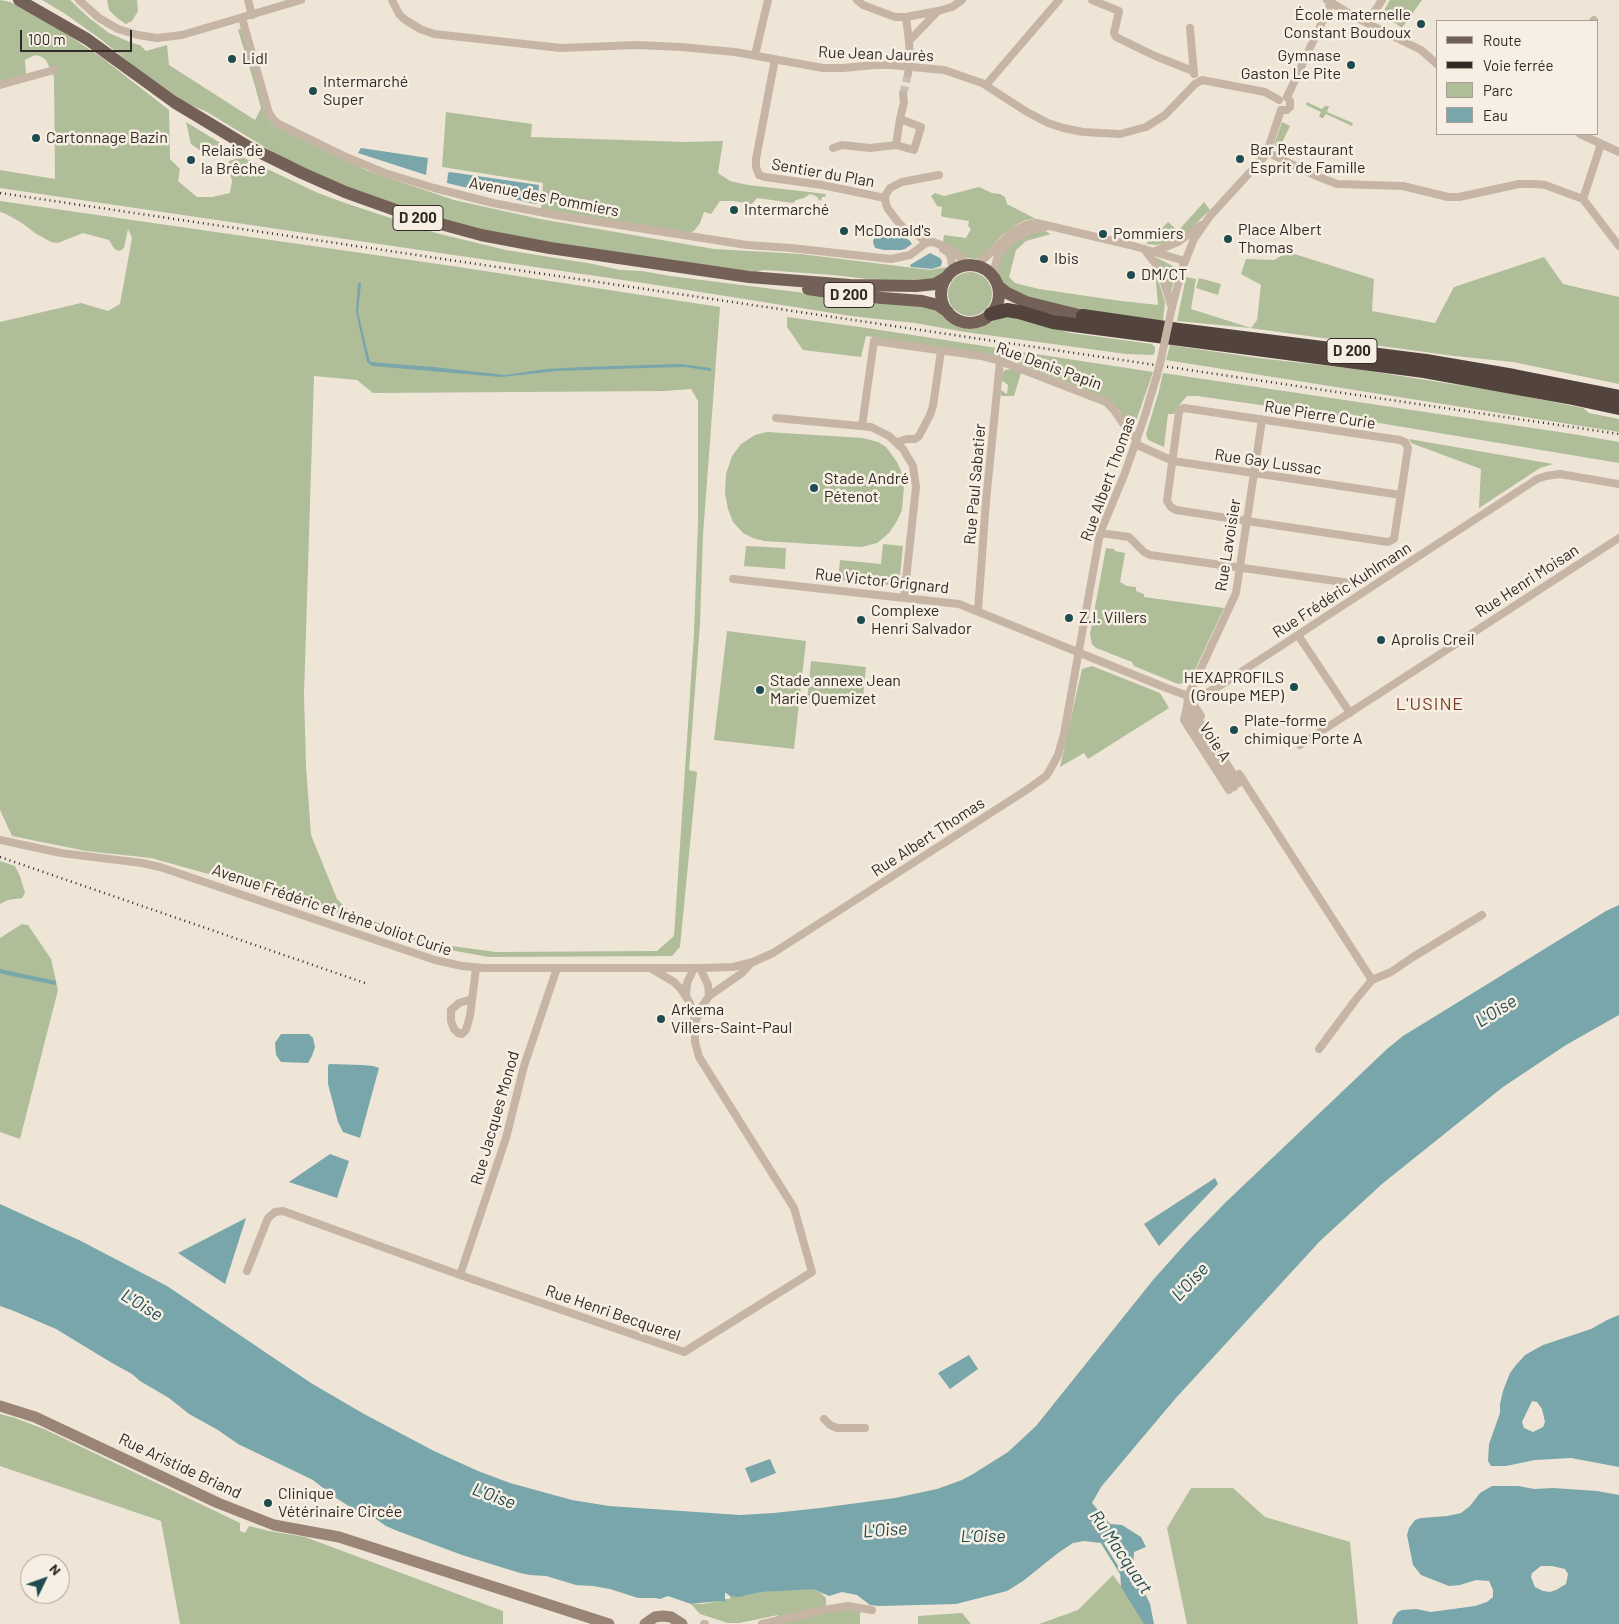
<!DOCTYPE html>
<meta charset="utf-8">
<style>
body{margin:0}
#map{position:relative;width:1619px;height:1624px;overflow:hidden;background:#efe5d7;font-family:Barlow,sans-serif}
canvas{display:block}
.legend{position:absolute;left:1436px;top:20px;width:162px;height:115px;box-sizing:border-box;background:#f7efe3;border:1px solid #a8a097;margin:0;padding:6px 9px;list-style:none;font-size:15px;color:#322a25}
.legend li{display:flex;align-items:center;gap:10px;height:25px}
.legend b{width:25px;border:1px solid #a8a097}
.north{position:absolute;left:20px;top:1554px;width:50px;height:50px;box-sizing:border-box;background:#f7efe3;border:1px solid #a8a097;border-radius:50%;rotate:48deg;font-size:14px;font-weight:700;line-height:20px;text-align:center;color:#322a25}
.north::after{content:'';display:block;margin:auto;width:18px;height:22px;background:#1e4b50;clip-path:polygon(50% 0,100% 100%,50% 72%,0 100%)}
.scale{position:absolute;left:20px;top:30px;width:112px;height:22px;box-sizing:border-box;border:2px solid #322a25;border-top:0;padding-left:6px;font-size:15px;line-height:18px;white-space:nowrap;color:#322a25;-webkit-text-stroke:4px #f7efe3;paint-order:stroke}
</style>
<div id="map">
<canvas width="1619" height="1624"></canvas>
<ul class="legend">
<li><b style="height:6px;background:#736157"></b>Route</li>
<li><b style="height:6px;background:#322a25"></b>Voie ferrée</li>
<li><b style="height:14px;background:#afbd99"></b>Parc</li>
<li><b style="height:14px;background:#78a6aa"></b>Eau</li>
</ul>
<div class="north">N</div>
<div class="scale">100 m</div>
</div>
<script>
const ctx = document.querySelector('canvas').getContext('2d');
ctx.lineJoin = 'round';
function fillPath(path, color) {
  ctx.fillStyle = color;
  ctx.fill(path, 'evenodd');
}
function poly(rows) {
  const path = new Path2D();
  for (const r of rows) {
    if (r.length === 3) {
      path.moveTo(r[0] + r[2], r[1]);
      path.arc(r[0], r[1], r[2], 0, 2 * Math.PI);
      continue;
    }
    path.moveTo(r[0], r[1]);
    for (let i = 2; i < r.length; i += 2) path.lineTo(r[i], r[i + 1]);
  }
  return path;
}
function trace(path, color, width, dash) {
  ctx.strokeStyle = color;
  ctx.lineWidth = width;
  ctx.lineCap = dash ? 'butt' : 'round';
  ctx.setLineDash(dash || []);
  ctx.stroke(path);
}
function drawText(font, color, halo, rows, align = 'center') {
  ctx.font = font + ' Barlow,sans-serif';
  ctx.lineWidth = 5;
  ctx.setLineDash([]);
  ctx.textBaseline = 'middle';
  ctx.strokeStyle = halo;
  ctx.fillStyle = color;
  for (const [text, x, y, turn = 0] of rows) {
    ctx.save();
    ctx.translate(x, y);
    ctx.rotate((+turn || 0) * Math.PI / 180);
    ctx.textAlign = isNaN(turn) ? turn : align;
    if (halo) ctx.strokeText(text, 0, 0);
    ctx.fillText(text, 0, 0);
    ctx.restore();
  }
}
fillPath(poly([
 [0,0,10,2,45,20,101,57,169,110,170,159,180,169,178,181,197,197,212,197,230,193,232,181,229,170,229,161,242,157,318,193,348,204,436,233,506,250,593,264,620,270,642,271,670,276,821,295,872,304,890,302,937,308,954,325,964,328,973,329,982,327,1005,315,1071,333,1152,344,1155,347,1155,352,1153,355,1126,354,965,332,915,323,851,316,650,284,0,188,0,170,55,179,54,77,46,60,42,57,35,55,25,60,26,74,0,81],
 [42,0,70,0,88,17,109,33,132,43,140,45,146,51,167,45,169,65,255,120,261,108,253,79,238,30,241,28,271,123,368,171,454,200,540,219,714,249,801,254,930,270,947,267,945,271,938,278,894,282,833,275,764,270,756,272,530,241,456,225,375,199,301,169,207,112,186,103,134,66,99,38,64,13],
 [107,0,137,0,138,11,132,21,126,24,117,18,109,10],
 [1390,0,1422,0,1402,28,1382,14],
 [1307,102,1322,109,1325,106,1329,106,1327,112,1353,123,1352,126,1326,114,1323,118,1321,118,1319,116,1321,112,1306,105],
 [446,112,532,124,531,137,685,142,723,141,718,173,730,181,748,185,826,194,825,197,822,197,821,201,819,200,816,196,810,194,804,198,796,200,793,203,757,198,752,204,733,201,720,201,711,214,704,212,700,223,694,231,688,233,541,209,543,183,442,167],
 [186,122,227,147,206,153,201,151,191,144],
 [1282,122,1290,126,1278,151,1275,147,1275,142],
 [979,187,992,193,1000,194,1005,197,1007,204,1036,219,1025,220,1016,225,1001,236,982,257,975,259,968,258,961,255,943,241,944,235,966,238,971,229,968,226,969,221,943,217,941,215,942,207,937,206,931,196,935,193,944,196],
 [0,201,452,266,720,307,703,535,700,624,689,770,697,772,680,947,672,956,489,957,433,947,305,901,151,858,86,851,12,836,0,810,0,322,81,303,108,311,120,304,132,238,128,229,124,248,120,251,116,250,113,247,109,240,83,233,58,243,51,242,35,233,22,223,6,214,0,212],
 [314,376,357,380,373,393,665,391,691,389,698,401,698,521,694,633,674,936,657,951,496,952,437,944,351,913,337,899,311,835,306,766,304,694],
 [1204,202,1210,210,1190,229,1170,242,1157,245,1146,244,1168,222,1178,231],
 [1045,231,1051,234,1026,241,1016,250,1009,277,1015,283,1039,289,1121,301,1158,305,1155,270,1165,302,1163,321,1046,305,1022,297,1003,283,998,275,997,266,1001,255,1011,243,1032,233],
 [1288,252,1374,279,1372,311,1435,323,1454,287,1544,257,1563,284,1619,297,1619,384,1513,362,1454,356,1250,328,1177,321,1186,277,1196,279,1191,309,1251,328,1257,320,1261,285,1241,274,1246,259,1274,260],
 [1157,258,1177,268,1171,292,1156,259],
 [970,294,22],
 [1199,278,1221,284,1218,295,1196,288],
 [787,317,867,328,1153,372,1134,427,1131,429,1119,410,1106,398,1017,363,1018,359,1008,354,1006,360,988,354,866,336,861,357,803,350,787,327],
 [1170,345,1258,358,1356,369,1509,393,1583,408,1589,413,1619,419,1619,432,1166,360],
 [1012,369,1021,373,1014,396,1001,396,1001,390,1007,394,1008,385,1001,380,1002,373,1005,370],
 [1163,373,1573,434,1619,442,1619,463,1325,414,1197,396,1187,396,1176,409,1174,414,1168,414,1164,447,1148,440,1146,434,1159,391],
 [767,432,863,438,878,442,886,447,897,462,901,471,904,486,902,510,897,521,889,533,877,543,861,547,764,541,753,538,743,533,733,522,728,509,725,493,726,474,732,456,741,444,755,435],
 [1409,439,1553,464,1540,468,1479,508,1481,469,1411,443],
 [883,544,903,546,899,586,838,580,840,560,881,564],
 [746,546,786,548,785,569,744,566],
 [1106,548,1114,549,1115,551,1125,553,1120,582,1127,586,1136,587,1136,591,1144,594,1144,597,1224,608,1192,676,1186,683,1178,684,1134,666,1132,662,1096,648,1092,644,1090,634],
 [727,631,806,641,794,749,714,740],
 [811,661,866,667,862,707,807,702],
 [1092,666,1160,693,1169,708,1088,759,1084,753,1060,767,1082,669],
 [0,861,15,866,20,876,25,893,22,898,8,900,0,904],
 [22,924,28,925,51,959,58,990,20,1139,0,1132,0,938],
 [0,1414,15,1418,44,1429,240,1523,240,1531,245,1533,249,1526,269,1531,305,1537,503,1611,503,1624,180,1624,161,1521,0,1466],
 [1191,1488,1233,1488,1265,1517,1350,1542,1358,1624,1187,1624,1167,1528],
 [1113,1575,1148,1624,1039,1624,1078,1610],
 [791,1589,813,1589,821,1593,826,1598,826,1612,860,1609,860,1624,771,1624,778,1615,739,1623,728,1623,700,1614,691,1604,703,1604,719,1601,725,1602,725,1599,730,1599,730,1596,743,1596,762,1592],
 [962,1613,971,1624,918,1624,918,1616]
]), '#afbd99');
fillPath(poly([
 [361,148,428,158,426,175,358,153],
 [450,172,539,185,538,203,535,204,447,183,448,173],
 [885,230,899,232,910,241,912,244,905,249,901,250,884,250,875,248,873,242,876,232],
 [930,253,940,258,942,261,941,266,932,269,911,267,910,265],
 [358,283,361,283,358,312,370,362,433,367,505,375,547,369,584,367,680,364,711,368,711,371,685,367,643,368,557,371,501,377,372,366,367,362,356,312],
 [1619,905,1619,1015,1566,1045,1503,1087,1382,1184,1320,1241,1175,1399,1101,1487,1092,1503,1110,1524,1122,1525,1141,1537,1146,1547,1134,1552,1132,1585,1144,1591,1150,1604,1154,1624,1144,1624,1121,1587,1118,1540,1101,1543,1084,1541,1073,1543,1058,1553,1023,1581,1007,1591,956,1604,880,1606,870,1605,857,1595,842,1592,829,1596,813,1589,762,1592,739,1597,730,1596,726,1593,725,1593,725,1602,719,1601,691,1604,668,1596,660,1599,655,1598,638,1598,610,1589,593,1586,576,1585,546,1576,530,1575,520,1573,462,1555,395,1530,386,1526,376,1519,358,1512,333,1496,313,1480,238,1444,218,1430,189,1414,169,1398,140,1381,132,1374,112,1363,56,1329,14,1311,0,1306,0,1204,81,1241,167,1286,311,1383,364,1414,434,1451,478,1471,510,1483,572,1500,609,1506,740,1515,774,1513,820,1508,895,1498,937,1489,962,1480,973,1474,1008,1452,1036,1426,1153,1280,1186,1243,1226,1202,1387,1049,1403,1036,1473,993,1606,911],
 [0,969,56,981,56,985,7,975,0,973],
 [281,1034,309,1034,313,1038,315,1047,312,1056,308,1063,281,1062,276,1055,275,1043],
 [329,1064,362,1065,373,1066,379,1068,360,1138,343,1132,338,1122,328,1084,328,1066],
 [330,1154,349,1161,337,1198,289,1182],
 [1215,1178,1218,1184,1159,1246,1144,1224],
 [246,1218,225,1284,178,1253],
 [1619,1315,1619,1467,1571,1458,1535,1460,1506,1466,1491,1466,1488,1461,1489,1444,1500,1413,1500,1404,1503,1391,1510,1373,1516,1365,1525,1355,1543,1345,1591,1329,1607,1320],
 [1532,1401,1537,1402,1542,1409,1545,1422,1543,1427,1533,1432,1524,1428,1522,1422],
 [969,1355,978,1369,950,1389,938,1373],
 [770,1459,776,1473,751,1483,745,1468],
 [1492,1486,1518,1486,1534,1489,1553,1488,1597,1491,1619,1495,1619,1624,1392,1624,1393,1619,1398,1612,1402,1610,1416,1609,1431,1612,1475,1606,1487,1602,1493,1597,1493,1590,1489,1581,1476,1580,1460,1585,1449,1586,1421,1575,1413,1565,1407,1535,1409,1528,1415,1520,1421,1518,1447,1516,1461,1513,1470,1506,1480,1493],
 [1541,1566,1552,1566,1565,1569,1568,1574,1566,1584,1556,1590,1550,1592,1543,1591,1535,1587,1531,1577,1532,1573]
]), '#78a6aa');
trace(poly([
 [1101,1541,1121,1573]
]), '#78a6aa', 2.5);
trace(poly([
 [903,94,908,74]
]), '#c9c0b3', 8, [8, 4]);
trace(poly([
 [79,0,99,18,118,29,138,35,157,38,182,35,301,0],
 [248,0,252,15],
 [392,0,399,14,404,19,420,29,434,34,561,48,636,45,681,47,735,52,823,68,843,68,875,65,891,65,944,70,982,83,1027,112,1048,123,1063,128,1083,132,1120,134,1146,127,1165,115,1195,84,1202,80,1265,92,1279,100],
 [857,0,863,5,895,17,906,17,938,11],
 [1092,0,1119,11,1114,33,1116,37,1155,56,1193,71],
 [1327,0,1353,16,1421,50,1438,65],
 [906,17,909,41],
 [242,18,269,113,273,119,277,123,346,157,385,173,434,188,493,203,555,215,747,245,791,248,891,259,910,255,926,243],
 [1593,21,1594,20],
 [1367,23,1382,0],
 [1190,28,1194,74],
 [755,55,768,0],
 [775,59,756,159,756,167,759,175,765,177,822,185,885,198],
 [908,74,910,59,909,41,938,11,952,7,962,0],
 [0,85,54,70],
 [986,85,1059,0],
 [1287,97,1331,3],
 [1281,110,1287,110,1290,107,1290,101,1287,97],
 [900,119,904,102,903,94],
 [1580,134,1619,152],
 [833,148,842,145,870,148,896,145,914,150,921,127,900,119,896,145],
 [1267,152,1316,176,1337,184,1403,186,1448,197,1459,197,1519,184,1535,184,1545,185,1583,199],
 [1583,199,1619,246],
 [1583,199,1601,144],
 [926,243,916,233,905,229,898,222,888,209,886,204,885,196,890,188,902,182,939,175],
 [926,243,933,242,949,248,969,265],
 [943,249,948,252,951,258,952,266,950,273],
 [1144,249,1155,263,1161,273,1171,305],
 [1153,252,1178,242,1201,225],
 [975,266,985,258,1012,232,1025,225,1037,223,1130,245,1185,261],
 [994,278,995,266,998,255,1011,241,1027,231,1045,227],
 [1172,307,1182,269,1194,239,1210,216,1263,158,1267,152,1281,110],
 [1161,359,1164,345],
 [1184,408,1400,440,1405,442,1408,448,1394,539,1388,542,1247,521,1176,510,1171,507,1167,501,1179,411,1181,409,1184,408],
 [776,418,871,427,889,436,903,449,913,466,916,487,904,598],
 [862,426,874,341,981,356,1000,361,1106,402,1114,410,1128,431,1137,440],
 [897,442,907,439,915,439,919,436,930,415,933,406,941,351],
 [1135,444,1173,461,1401,495],
 [1100,533,1129,537,1144,552,1150,555,1350,583],
 [733,579,959,604,1164,687,1188,696,1196,696,1205,694,1221,685,1537,479,1546,476,1560,474,1619,484],
 [978,610,986,501,1000,361],
 [1298,635,1350,713],
 [1188,696,1201,716],
 [1187,707,1184,720,1229,790],
 [1187,709,1189,717,1234,787],
 [1300,745,1619,538],
 [1239,774,1372,980],
 [1239,783,1194,713,1187,707,1188,696,1236,593,1262,420],
 [0,840,61,853,142,863,160,867,435,960,462,966,484,968,700,968,733,967,753,962,773,953,1028,789,1046,776,1050,770,1058,755,1064,734,1100,533,1125,473,1145,415,1157,375],
 [652,969,674,982,681,989,690,1003,695,1021],
 [686,996,687,983,694,968],
 [709,996,742,973,750,964],
 [472,999,459,1003,451,1010,451,1021,454,1029,458,1033,462,1034,466,1030,470,1016,476,968],
 [1319,1049,1357,998,1372,980,1391,972,1413,957,1482,915],
 [247,1271,268,1218,275,1212,283,1211,460,1275,684,1352,812,1272,794,1208,699,1057,695,1042,695,1023,701,1008,709,996,708,985,700,968],
 [460,1275,506,1138,524,1066,557,968],
 [824,1419,830,1425,837,1428,865,1428],
 [704,1624,705,1624],
 [762,1624,823,1610,848,1606,872,1610]
]), '#c6b5a4', 8);
trace(poly([
 [0,1406,35,1417,218,1503,274,1525,339,1537,609,1624],
 [645,1624,655,1617,663,1616,671,1617,682,1624]
]), '#998476', 11);
trace(poly([
 [19,0,87,39,174,102,247,146,302,173,345,192,415,217,481,235,550,248,749,277,850,285,916,286,935,284,947,277],
 [970,294,29],
 [998,286,1007,293,1026,302,1083,316],
 [808,289,856,296,922,301,938,305,948,312]
]), '#736157', 12);
trace(poly([
 [991,314,1007,310,1019,312,1053,322,1074,325,1424,371,1568,397,1619,408],
 [1083,316,1179,330,1426,361,1514,376,1619,397]
]), '#52443d', 14);
trace(poly([
 [0,193,1619,434],
 [0,857,365,983]
]), '#322a25', 2.5, [1, 4]);
trace(poly([
 [1164,345,1172,307],
 [1157,375,1161,359]
]), '#c6b5a4', 8);
for (const [x, y, r, color] of [
 [1421,24,5,"#1e4b50"],
 [232,59,5,"#1e4b50"],
 [1351,65,5,"#1e4b50"],
 [313,91,5,"#1e4b50"],
 [36,138,5,"#1e4b50"],
 [1240,159,5,"#1e4b50"],
 [191,160,5,"#1e4b50"],
 [734,210,5,"#1e4b50"],
 [844,231,5,"#1e4b50"],
 [1103,234,5,"#1e4b50"],
 [1228,239,5,"#1e4b50"],
 [1044,259,5,"#1e4b50"],
 [1131,275,5,"#1e4b50"],
 [814,488,5,"#1e4b50"],
 [1069,618,5,"#1e4b50"],
 [861,620,5,"#1e4b50"],
 [1381,640,5,"#1e4b50"],
 [1294,687,5,"#1e4b50"],
 [760,690,5,"#1e4b50"],
 [1234,730,5,"#1e4b50"],
 [661,1019,5,"#1e4b50"],
 [268,1503,5,"#1e4b50"]
]) {
  const dot = new Path2D();
  dot.arc(x, y, r, 0, 2 * Math.PI);
  ctx.fillStyle = color;
  ctx.fill(dot);
  trace(dot, '#f7efe3', 2);
}
for (const [x, y, w] of [
 [418,218,50],
 [849,295,50],
 [1352,351,50]
]) {
  const box = new Path2D();
  box.roundRect(x - w / 2, y - 12.5, w, 25, 4);
  ctx.fillStyle = '#f7efe3';
  ctx.fill(box);
  trace(box, '#322a25', 1);
}
drawText('bold 15px', '#322a25', null, [
 ["D 200",418,218],
 ["D 200",849,295],
 ["D 200",1352,351]
]);
drawText('16px', '#322a25', '#f7efe3', [
 ["École maternelle",1411,15,"right"],
 ["Constant Boudoux",1411,33,"right"],
 ["Gymnase",1341,56,"right"],
 ["Gaston Le Pite",1341,74,"right"],
 ["Lidl",242,59],
 ["Intermarché",323,82],
 ["Super",323,100],
 ["Cartonnage Bazin",46,138],
 ["Bar Restaurant",1250,150],
 ["Esprit de Famille",1250,168],
 ["Relais de",201,151],
 ["la Brêche",201,169],
 ["Intermarché",744,210],
 ["Place Albert",1238,230],
 ["Thomas",1238,248],
 ["McDonald's",854,231],
 ["Pommiers",1113,234],
 ["Ibis",1054,259],
 ["DM/CT",1141,275],
 ["Stade André",824,479],
 ["Pétenot",824,497],
 ["Complexe",871,611],
 ["Henri Salvador",871,629],
 ["Z.I. Villers",1079,618],
 ["Aprolis Creil",1391,640],
 ["HEXAPROFILS",1284,678,"right"],
 ["(Groupe MEP)",1284,696,"right"],
 ["Stade annexe Jean",770,681],
 ["Marie Quemizet",770,699],
 ["Plate-forme",1244,721],
 ["chimique Porte A",1244,739],
 ["Arkema",671,1010],
 ["Villers-Saint-Paul",671,1028],
 ["Clinique",278,1494],
 ["Vétérinaire Circée",278,1512]
], 'left');
drawText('16px', '#322a25', '#f7efe3', [
 ["Rue Jean Jaurès",876,54,2],
 ["Sentier du Plan",823,173,10],
 ["Avenue des Pommiers",544,197,11],
 ["Rue Denis Papin",1049,366,20],
 ["Rue Pierre Curie",1320,415,9],
 ["Rue Gay Lussac",1268,462,8],
 ["Rue Albert Thomas",1108,479,-70],
 ["Rue Paul Sabatier",975,484,-85],
 ["Rue Lavoisier",1228,545,-81],
 ["Rue Victor Grignard",882,581,6],
 ["Rue Henri Moisan",1527,581,-33],
 ["Rue Frédéric Kuhlmann",1342,590,-33],
 ["Voie A",1215,742,57],
 ["Rue Albert Thomas",928,837,-33],
 ["Avenue Frédéric et Irène Joliot Curie",332,910,19],
 ["Rue Jacques Monod",495,1118,-74],
 ["Rue Henri Becquerel",613,1313,19],
 ["Rue Aristide Briand",180,1466,25]
]);
ctx.letterSpacing = '1px';
drawText('18px', '#7c3b23', '#f7efe3', [
 ["L'USINE",1430,704]
]);
ctx.letterSpacing = '0px';
drawText('italic 18px', '#1e4b50', '#f7efe3', [
 ["L'Oise",1496,1011,-32],
 ["L'Oise",1190,1282,-47],
 ["L'Oise",142,1305,31],
 ["L'Oise",494,1496,20],
 ["L'Oise",885,1530,-4],
 ["L’Oise",983,1536],
 ["Ru Macquart",1121,1552,56]
]);
</script>
